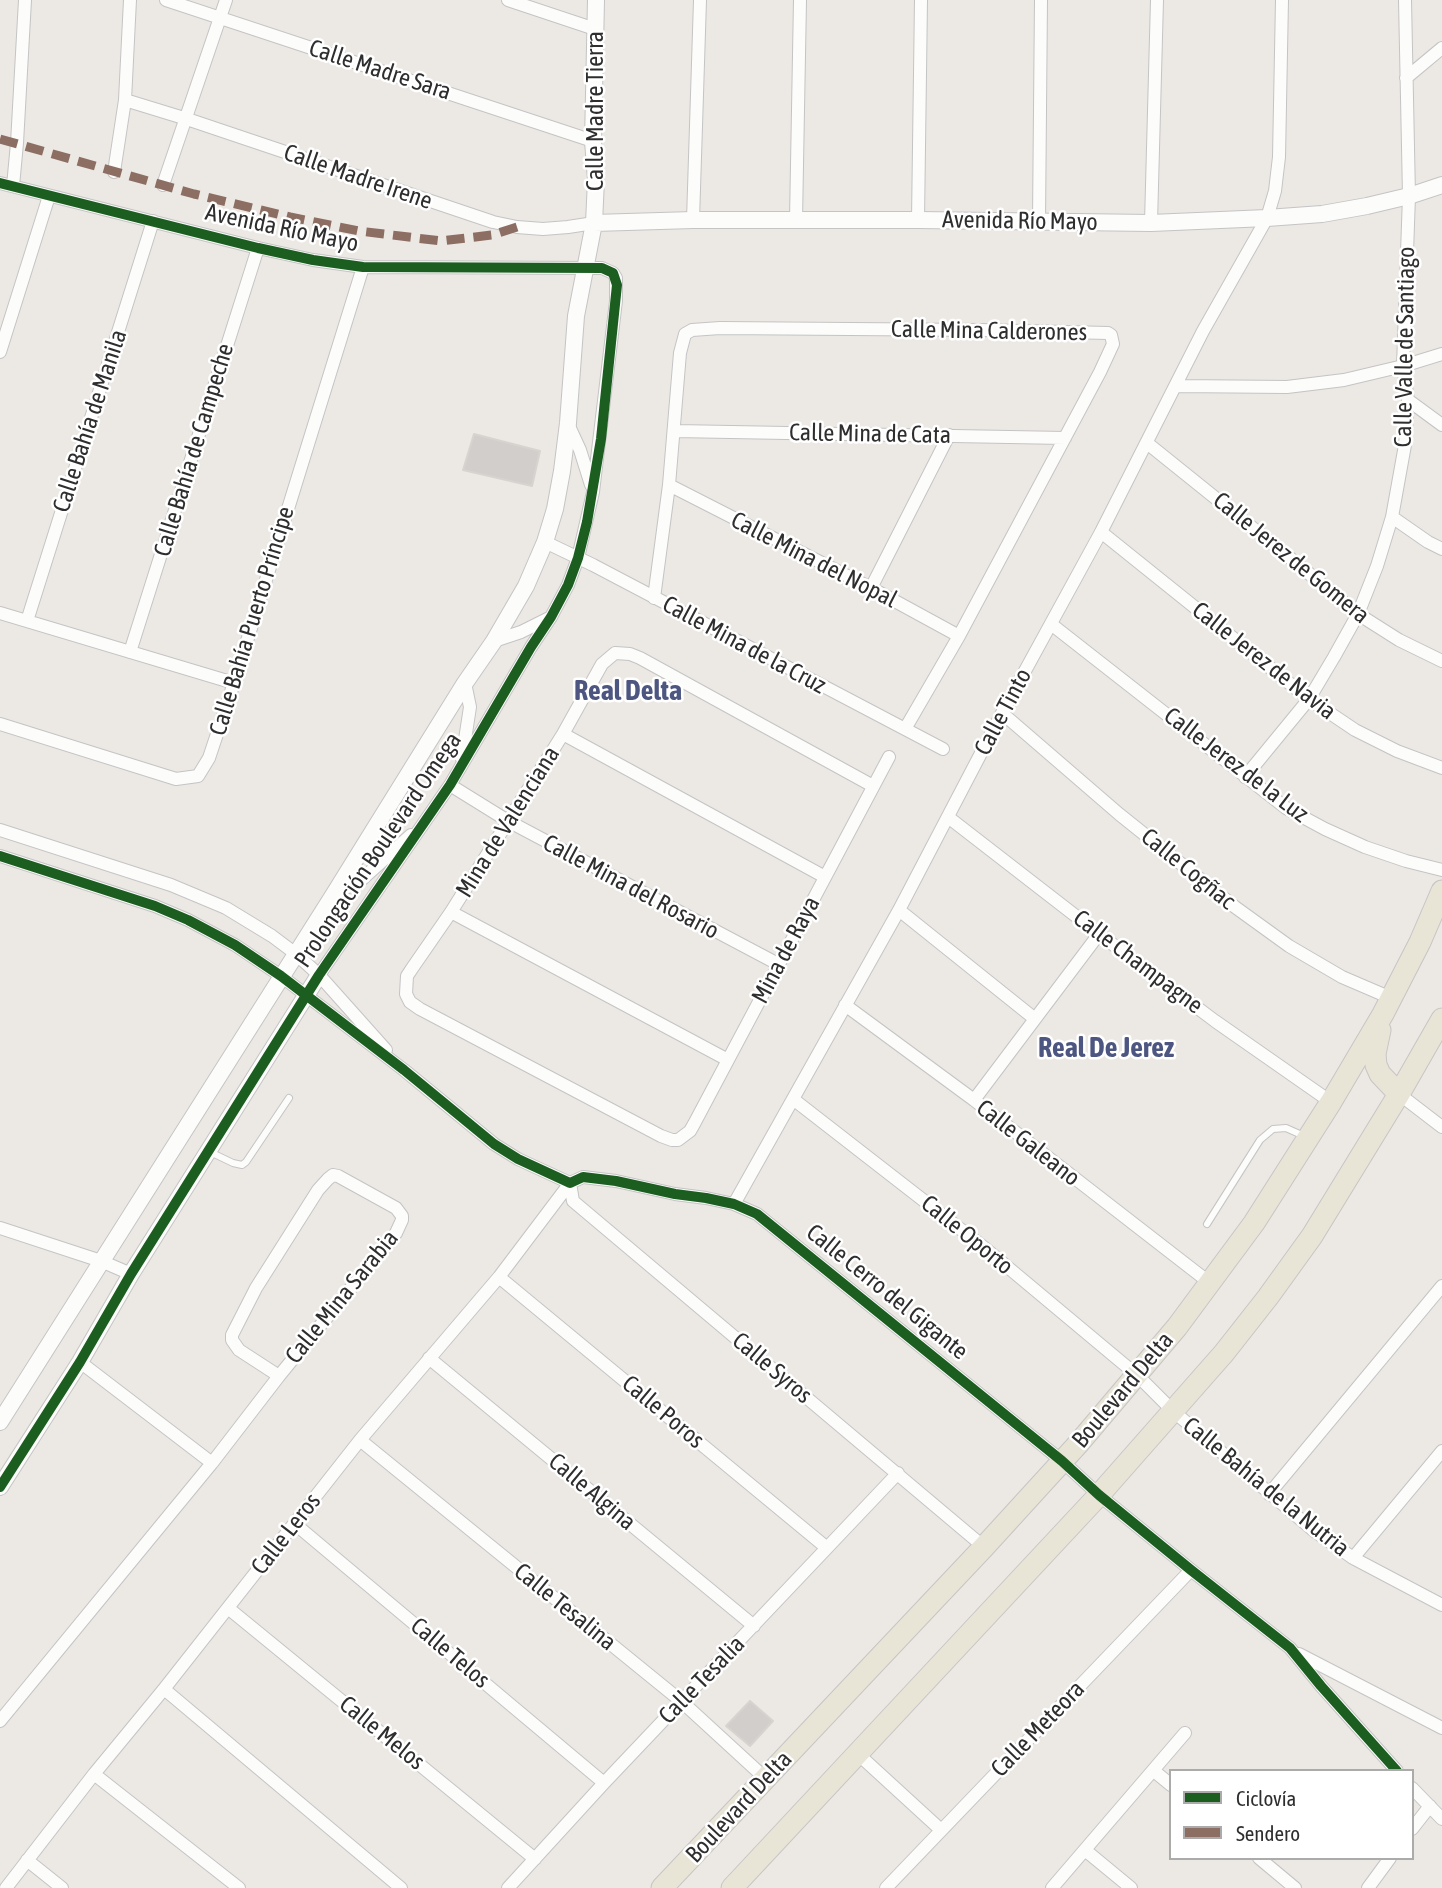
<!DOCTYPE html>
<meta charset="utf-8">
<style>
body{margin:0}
#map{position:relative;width:1442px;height:1888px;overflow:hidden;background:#ece8e4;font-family:"Asap Condensed",sans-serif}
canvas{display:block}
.legend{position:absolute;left:1169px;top:1769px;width:245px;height:91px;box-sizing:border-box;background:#fff;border:2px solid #ababab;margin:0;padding:9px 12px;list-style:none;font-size:21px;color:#2e2e2e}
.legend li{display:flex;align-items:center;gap:14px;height:35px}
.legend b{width:35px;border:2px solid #ababab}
</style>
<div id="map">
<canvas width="1442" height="1888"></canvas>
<ul class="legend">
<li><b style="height:9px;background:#1b5e20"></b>Ciclovía</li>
<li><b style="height:9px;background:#8d6e63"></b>Sendero</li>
</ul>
</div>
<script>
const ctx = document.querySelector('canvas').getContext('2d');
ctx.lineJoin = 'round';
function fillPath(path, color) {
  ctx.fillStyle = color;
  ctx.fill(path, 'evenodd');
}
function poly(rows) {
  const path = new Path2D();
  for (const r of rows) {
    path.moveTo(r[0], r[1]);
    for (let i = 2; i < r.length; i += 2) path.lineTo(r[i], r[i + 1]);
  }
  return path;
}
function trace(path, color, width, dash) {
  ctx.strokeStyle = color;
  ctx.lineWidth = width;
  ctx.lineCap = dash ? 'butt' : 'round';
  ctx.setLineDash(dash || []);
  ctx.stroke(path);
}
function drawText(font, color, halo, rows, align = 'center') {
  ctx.font = font + ' "Asap Condensed",sans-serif';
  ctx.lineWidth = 5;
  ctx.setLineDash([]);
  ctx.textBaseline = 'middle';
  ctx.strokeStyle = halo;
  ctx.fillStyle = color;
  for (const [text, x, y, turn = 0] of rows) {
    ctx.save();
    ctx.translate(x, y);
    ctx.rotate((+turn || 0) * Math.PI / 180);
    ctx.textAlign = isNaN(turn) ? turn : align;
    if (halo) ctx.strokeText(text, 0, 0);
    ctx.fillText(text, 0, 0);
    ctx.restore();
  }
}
const building = poly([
 [474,434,540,451,532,486,463,470,474,434],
 [750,1701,773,1721,750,1746,726,1726,750,1701]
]);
fillPath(building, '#d1cecb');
trace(building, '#d7d4d0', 2);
const service = poly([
 [210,1152,233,1163,242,1165,246,1162,289,1098],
 [1207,1224,1260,1140,1273,1129,1286,1128,1304,1136]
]);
const minor = poly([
 [166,0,593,141],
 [508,0,595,29],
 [1406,78,1442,48],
 [125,100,187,119,493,222,517,227,543,229,568,227,594,223],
 [114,172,125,100,130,0],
 [0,183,258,248,313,260,363,267,602,268,613,273,616,278,616,301,593,492,578,558,568,585,551,617,531,647,450,785,319,975],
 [163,185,226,0],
 [13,186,17,143,25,0],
 [693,220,700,0],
 [796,220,800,0],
 [918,220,921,0],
 [1039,220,1041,0],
 [1151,223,1157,0],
 [0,352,49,196],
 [1177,386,1287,387,1344,380,1403,366,1442,354],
 [1408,400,1442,425],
 [568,424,580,450,591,485],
 [675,431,1065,438],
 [1147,443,1295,562,1358,614,1399,640,1442,661],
 [669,485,871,588,959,636],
 [1392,517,1428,542,1442,549],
 [1101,532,1309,699,1355,730,1397,751,1442,768],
 [545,542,593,565,943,749],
 [871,588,949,435],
 [654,598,669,485,680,353,685,334,692,330,720,328,980,330,1108,333,1111,335,1113,344,1100,372,959,636,905,729],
 [0,613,234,683],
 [27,621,153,221],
 [1051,624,1286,808,1325,829,1365,847,1406,861,1442,870],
 [494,641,521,632,551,617],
 [130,652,258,248],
 [1002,713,1119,814,1235,907,1289,946,1342,977,1391,998],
 [0,724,176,779,198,776,209,758,234,683,363,267],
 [563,734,825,877],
 [462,759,470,707,465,683],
 [1245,777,1309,699,1334,657,1358,614,1377,566,1392,517,1405,445,1408,400,1403,366,1409,196,1405,0],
 [450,785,508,821,778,964],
 [873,786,640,658,630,654,615,653,602,664,563,734,451,912,413,967,407,976,406,994,410,1002,420,1009,661,1136,672,1140,678,1140,690,1131,694,1124,889,757],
 [948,817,1099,934,1215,1021,1331,1102],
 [0,830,171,885,226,908,272,936,296,954,319,975,386,1050],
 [0,856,155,906,188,920,235,945,281,976,404,1070,494,1144,518,1159,570,1183,583,1177,616,1181,675,1194,706,1198,734,1204,757,1214,1062,1461,1099,1495,1191,1570,1290,1648,1321,1686,1397,1771],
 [334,894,360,881,411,835],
 [899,910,1035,1019],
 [451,912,728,1060],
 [845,1005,974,1100,1210,1283],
 [1399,1094,1442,1127],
 [793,1099,986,1249,1138,1376,1173,1411,1313,1530,1353,1558,1442,1605],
 [974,1100,1099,934],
 [570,1183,573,1201,984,1547],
 [734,1204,899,910,1002,713,1101,532,1203,331,1267,218,1275,191,1279,157,1282,0],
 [0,1228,101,1261,131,1274],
 [499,1277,827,1548],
 [429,1358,754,1626],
 [80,1362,212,1463],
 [360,1440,681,1701,765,1778],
 [1269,1494,1442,1286],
 [295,1524,604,1783],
 [1353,1558,1442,1451],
 [228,1608,535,1859],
 [1299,1654,1442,1728],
 [164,1689,401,1888],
 [0,1721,212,1463,279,1376,396,1233,402,1220,402,1216,396,1208,338,1176,333,1175,328,1179,318,1190,256,1288,232,1335,232,1340,239,1350,279,1376],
 [858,1754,941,1830],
 [1154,1771,1171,1785],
 [94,1774,239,1888],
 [1412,1788,1442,1819],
 [1412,1829,1430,1806],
 [1085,1850,1131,1888],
 [1259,1858,1295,1888],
 [27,1860,62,1888],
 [6,1888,94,1774,164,1689,360,1440,499,1277,570,1183],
 [508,1888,604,1783,898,1473],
 [886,1888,1191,1570],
 [1052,1888,1185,1733],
 [1368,1888,1390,1858]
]);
const tertiary = poly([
 [594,223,693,220,918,220,1151,223,1267,218,1322,214,1367,206,1409,196,1442,185],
 [0,1422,334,894,465,683,494,641,526,586,545,542,555,509,562,471,568,423,576,316,594,223,596,180,593,141,596,0],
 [0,1487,80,1362,131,1274,319,975]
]);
const primary = poly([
 [1380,1030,1375,1054,1376,1065,1380,1074,1399,1094],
 [662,1888,984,1547,1078,1444,1177,1327,1254,1223,1331,1102,1383,1014,1420,942,1442,891],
 [732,1888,1099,1495,1224,1353,1268,1297,1312,1236,1399,1094,1442,1019]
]);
trace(service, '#c5c4c5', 8);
trace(minor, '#c5c4c5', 14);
trace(tertiary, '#c5c4c5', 18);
trace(primary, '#c6c5c4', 23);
trace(service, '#fcfcfb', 6);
trace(minor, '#fcfcfb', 12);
trace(tertiary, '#fcfcfb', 16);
trace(primary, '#e8e4d6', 21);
trace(poly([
 [0,139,194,194,290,217,359,231,441,241,492,235,517,227]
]), '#8d6e63', 9, [18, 9]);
trace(poly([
 [0,183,258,248,313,260,363,267,602,268,613,273,617,285,601,439,587,522,578,558,568,585,551,617,531,647,450,785,319,975,131,1274,80,1362,0,1487],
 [0,856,155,906,188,920,235,945,281,976,404,1070,494,1144,518,1159,570,1183,583,1177,616,1181,675,1194,706,1198,734,1204,757,1214,1062,1461,1099,1495,1191,1570,1290,1648,1321,1686,1397,1771]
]), '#1b5e20', 10);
drawText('24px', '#2e2e2e', '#fff', [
 ["Calle Madre Sara",380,70,18],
 ["Calle Madre Tierra",595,111,-90],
 ["Calle Madre Irene",358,177,19],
 ["Avenida Río Mayo",1020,221,1],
 ["Avenida Río Mayo",282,228,12],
 ["Calle Mina Calderones",989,331,1],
 ["Calle Valle de Santiago",1405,347,-89],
 ["Calle Bahía de Manila",90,421,-72],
 ["Calle Mina de Cata",870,434,1],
 ["Calle Bahía de Campeche",194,450,-73],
 ["Calle Jerez de Gomera",1291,558,39],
 ["Calle Mina del Nopal",814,560,27],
 ["Calle Bahía Puerto Príncipe",252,621,-73],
 ["Calle Mina de la Cruz",744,645,28],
 ["Calle Jerez de Navia",1264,661,38],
 ["Calle Tinto",1003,712,-62],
 ["Calle Jerez de la Luz",1236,765,37],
 ["Mina de Valenciana",508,822,-58],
 ["Prolongación Boulevard Omega",378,850,-56],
 ["Calle Cogñac",1188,869,39],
 ["Calle Mina del Rosario",631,887,28],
 ["Mina de Raya",786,950,-62],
 ["Calle Champagne",1138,962,37],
 ["Calle Galeano",1028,1143,38],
 ["Calle Oporto",967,1235,39],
 ["Calle Cerro del Gigante",887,1292,39],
 ["Calle Mina Sarabia",342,1297,-51],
 ["Calle Syros",772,1368,40],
 ["Boulevard Delta",1123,1390,-50],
 ["Calle Poros",663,1412,40],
 ["Calle Bahía de la Nutria",1266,1487,39],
 ["Calle Algina",592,1492,40],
 ["Calle Leros",286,1534,-52],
 ["Calle Tesalina",565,1607,39],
 ["Calle Telos",450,1653,40],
 ["Calle Tesalia",702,1680,-46],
 ["Calle Meteora",1038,1729,-46],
 ["Calle Melos",382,1733,39],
 ["Boulevard Delta",739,1807,-47]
]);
drawText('bold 28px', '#4d5680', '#fff', [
 ["Real Delta",628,691],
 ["Real De Jerez",1106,1048]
]);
</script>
